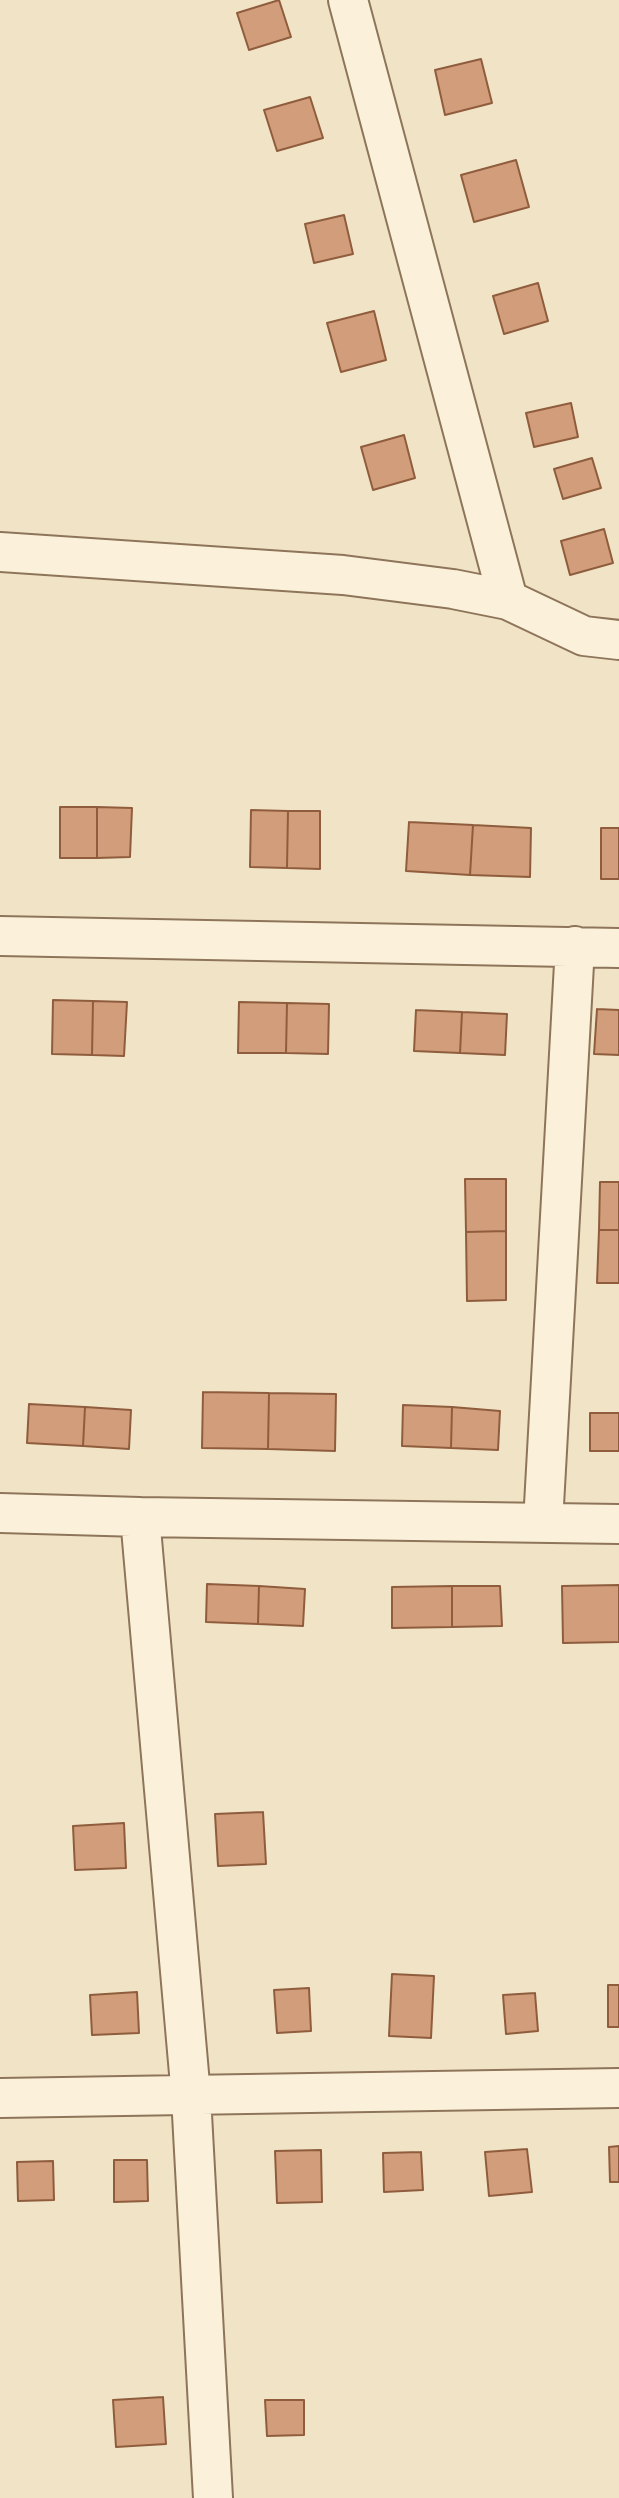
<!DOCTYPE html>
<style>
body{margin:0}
canvas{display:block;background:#f1e4c6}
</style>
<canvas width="619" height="2498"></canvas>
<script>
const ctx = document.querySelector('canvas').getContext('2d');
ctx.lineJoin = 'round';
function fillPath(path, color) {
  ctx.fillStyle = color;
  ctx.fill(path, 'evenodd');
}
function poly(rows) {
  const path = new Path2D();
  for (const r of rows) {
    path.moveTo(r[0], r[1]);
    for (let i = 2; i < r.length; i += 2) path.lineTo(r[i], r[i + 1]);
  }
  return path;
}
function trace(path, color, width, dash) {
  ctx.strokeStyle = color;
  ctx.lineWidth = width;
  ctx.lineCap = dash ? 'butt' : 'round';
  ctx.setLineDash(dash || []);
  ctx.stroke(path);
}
const building = poly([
 [279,0,291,37,249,50,237,13,279,0],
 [481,59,492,103,445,115,435,70,481,59],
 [310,97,323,138,277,151,264,110,310,97],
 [516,160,529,207,474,222,461,175,516,160],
 [344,215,353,254,314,263,305,224,344,215],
 [538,283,548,321,504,334,493,296,538,283],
 [374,311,386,360,341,372,327,323,374,311],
 [571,403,578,437,534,447,526,413,571,403],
 [404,435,415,478,373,490,361,447,404,435],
 [592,458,601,488,563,499,554,469,592,458],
 [604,529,613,563,570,575,561,541,604,529],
 [60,807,97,807,97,858,60,858,60,807],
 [97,807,132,808,130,857,97,858,97,807],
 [251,810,288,811,287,868,250,867,251,810],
 [288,811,320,811,320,869,287,868,288,811],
 [409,822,473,825,470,875,406,871,409,822],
 [473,825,531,828,530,877,470,875,473,825],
 [601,828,619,828,619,879,601,879,601,828],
 [53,1000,93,1001,92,1055,52,1054,53,1000],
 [93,1001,127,1002,124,1056,92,1055,93,1001],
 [239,1002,287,1003,286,1053,238,1053,239,1002],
 [287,1003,329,1004,328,1054,286,1053,287,1003],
 [597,1009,619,1010,619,1055,594,1054,597,1009],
 [416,1010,462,1012,460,1053,414,1051,416,1010],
 [462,1012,507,1014,505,1055,460,1053,462,1012],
 [465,1179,506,1179,506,1231,466,1232,465,1179],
 [600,1182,619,1182,619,1230,599,1230,600,1182],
 [599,1230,619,1230,619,1283,597,1283,599,1230],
 [506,1231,506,1300,467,1301,466,1232,506,1231],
 [203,1392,269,1393,268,1449,202,1448,203,1392],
 [269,1393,336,1394,335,1451,268,1449,269,1393],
 [29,1404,85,1407,83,1446,27,1443,29,1404],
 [403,1405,452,1407,451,1448,402,1446,403,1405],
 [85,1407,131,1410,129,1449,83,1446,85,1407],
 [452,1407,500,1411,498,1450,451,1448,452,1407],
 [590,1413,619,1413,619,1451,590,1451,590,1413],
 [207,1584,259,1586,258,1624,206,1622,207,1584],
 [619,1585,619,1642,563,1643,562,1586,619,1585],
 [259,1586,305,1589,303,1626,258,1624,259,1586],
 [452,1586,500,1586,502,1626,452,1627,452,1586],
 [452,1586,452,1627,392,1628,392,1587,452,1586],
 [263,1812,266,1864,218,1866,215,1814,263,1812],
 [124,1823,126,1868,75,1870,73,1826,124,1823],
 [392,1974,434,1976,431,2038,389,2036,392,1974],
 [608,1985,619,1985,619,2027,608,2027,608,1985],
 [309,1988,311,2031,277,2033,274,1990,309,1988],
 [137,1992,139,2033,92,2035,90,1995,137,1992],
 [535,1993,538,2031,506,2034,503,1995,535,1993],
 [619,2146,619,2182,610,2182,609,2147,619,2146],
 [527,2149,532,2192,489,2196,485,2152,527,2149],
 [321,2150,322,2202,277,2203,275,2151,321,2150],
 [421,2152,423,2190,384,2192,383,2153,421,2152],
 [114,2160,147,2160,148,2201,114,2202,114,2160],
 [53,2161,54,2200,18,2201,17,2162,53,2161],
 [163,2397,166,2444,116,2447,113,2400,163,2397],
 [265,2400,304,2400,304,2435,267,2436,265,2400]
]);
fillPath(building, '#d29d7a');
trace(building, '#8f5d3e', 2);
const minor = poly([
 [348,0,508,600],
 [0,552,343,575,453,589,508,600,584,636,619,640],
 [0,936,619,948],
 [0,1513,140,1517],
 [543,1523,575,946],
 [0,2098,619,2088],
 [213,2498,191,2096,140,1517,619,1524]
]);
trace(minor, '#8e755a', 42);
trace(minor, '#fbf1db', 38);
</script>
